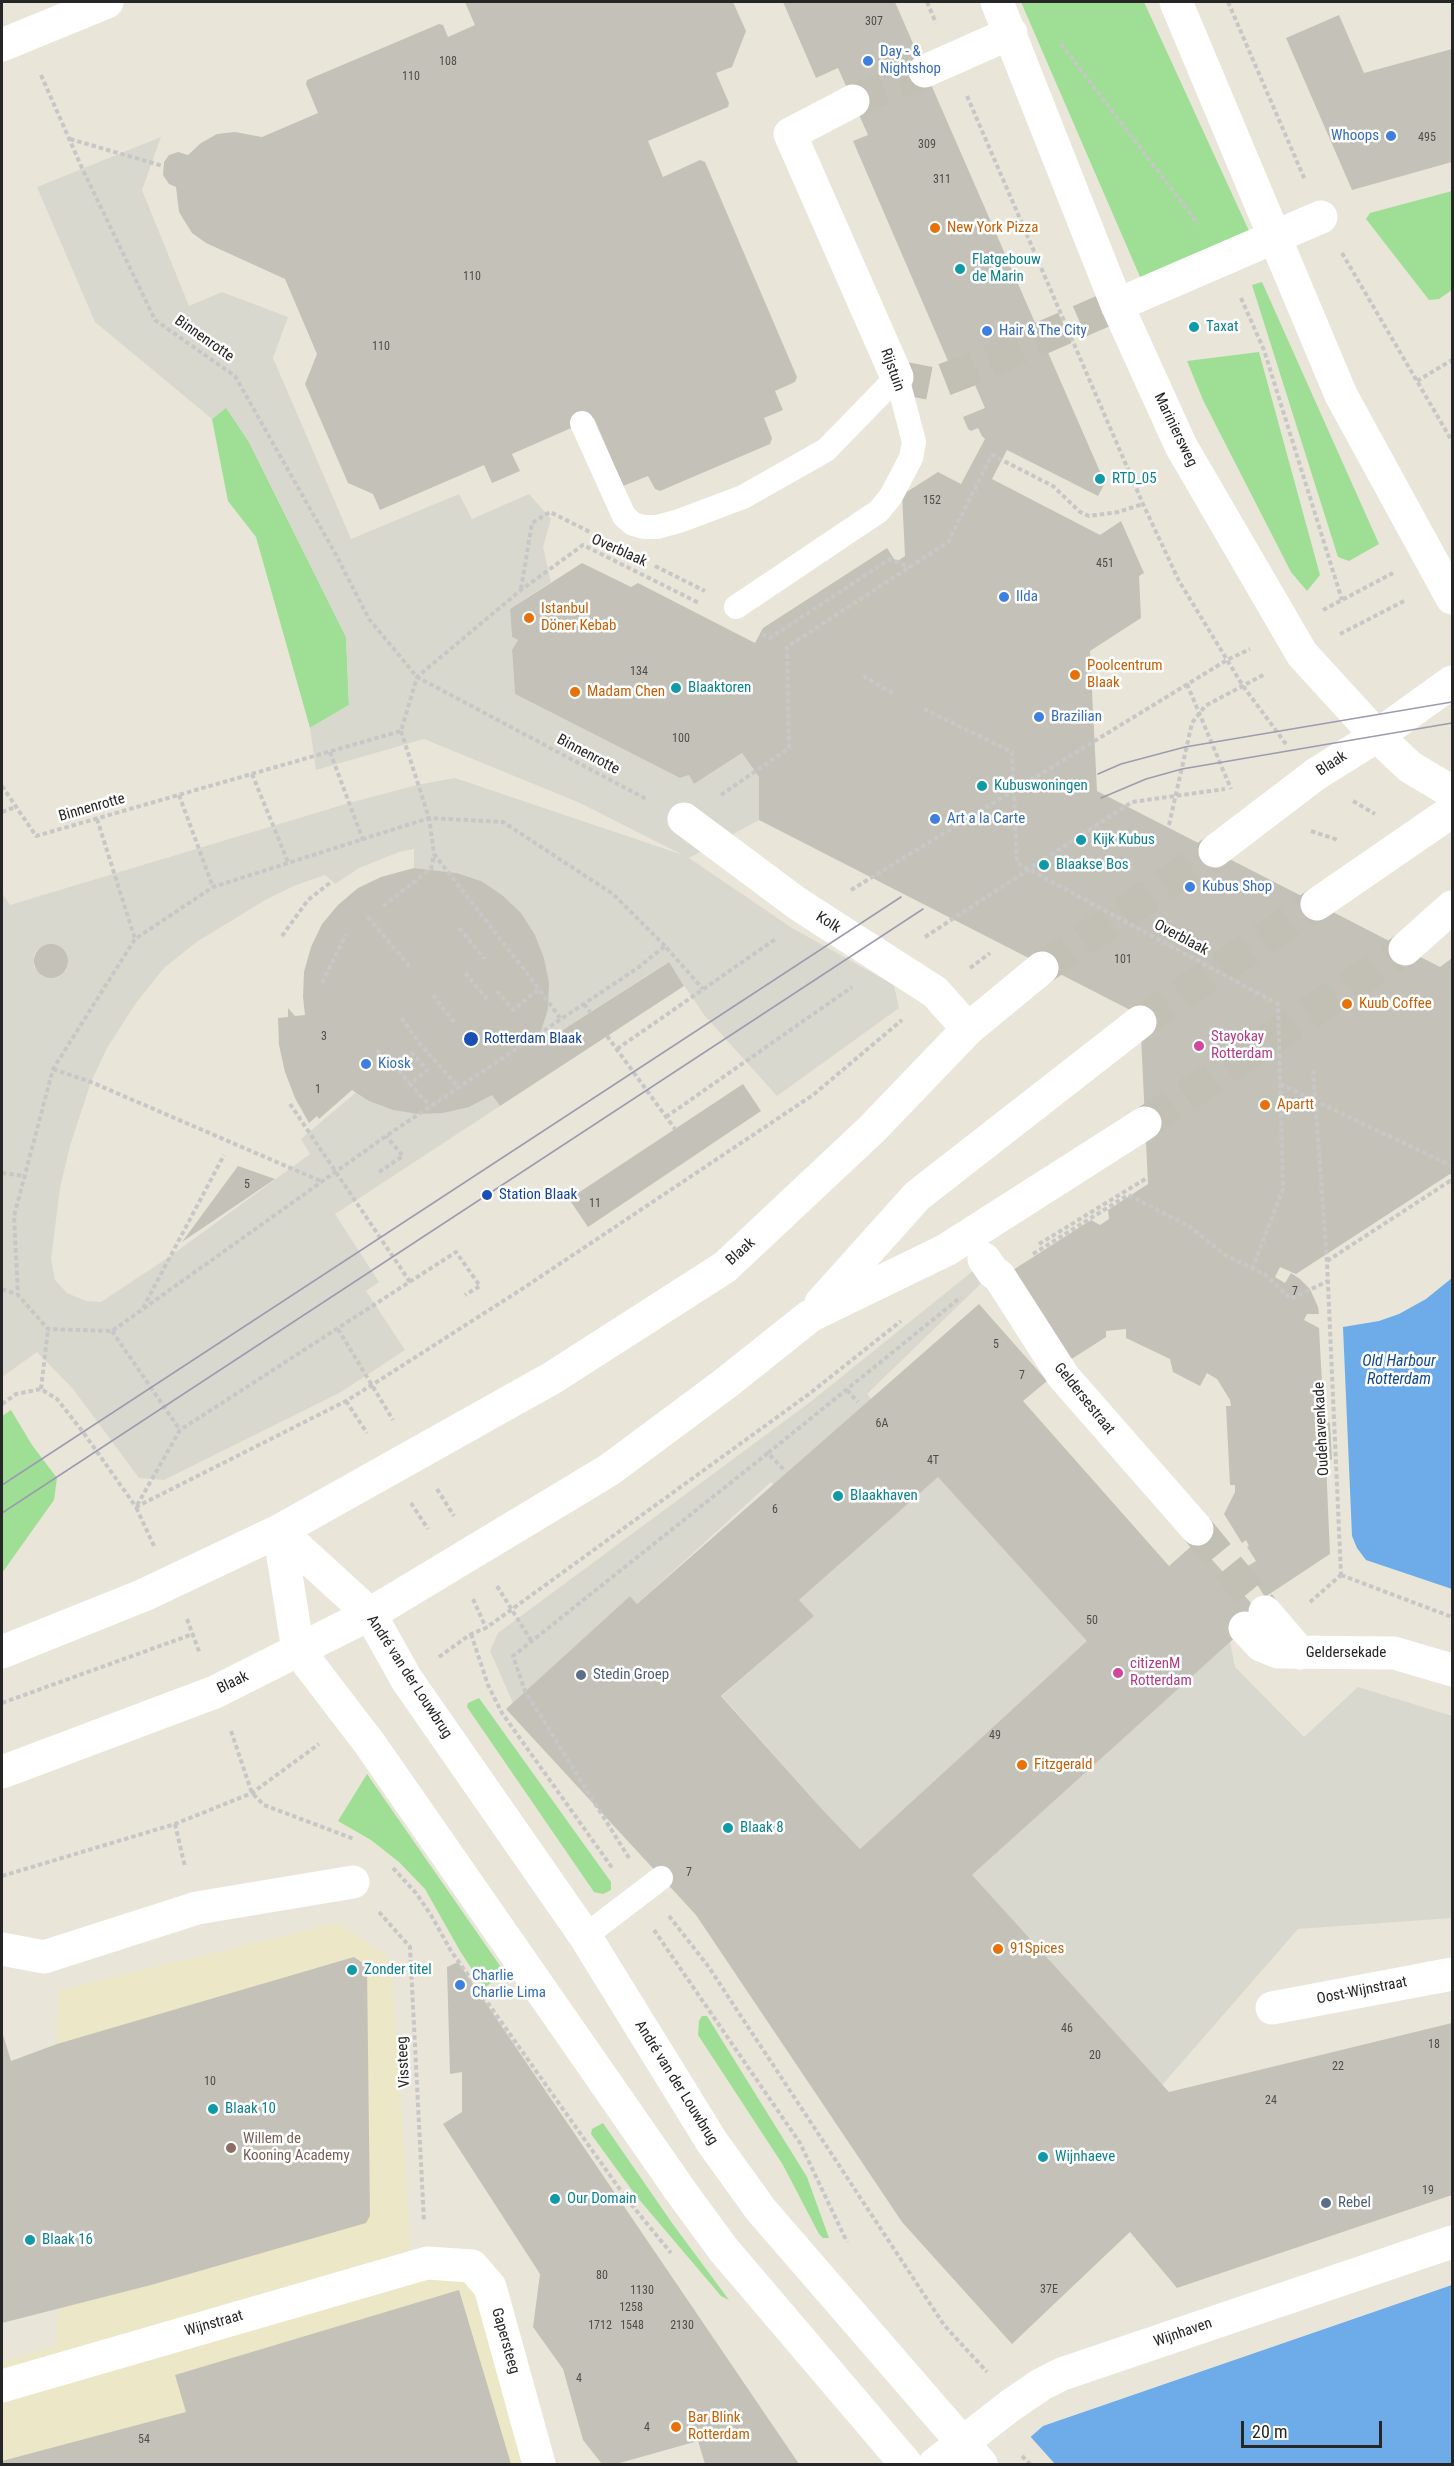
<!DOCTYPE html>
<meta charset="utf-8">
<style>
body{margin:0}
#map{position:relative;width:1454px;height:2466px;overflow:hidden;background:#e9e5d8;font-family:"Roboto Condensed",sans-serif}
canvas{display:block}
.frame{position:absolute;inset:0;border:3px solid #262626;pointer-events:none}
.scale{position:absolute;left:1241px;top:2421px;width:141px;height:27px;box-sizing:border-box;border:3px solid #262626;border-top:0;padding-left:8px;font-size:18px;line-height:21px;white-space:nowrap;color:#262626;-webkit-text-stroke:4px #fff;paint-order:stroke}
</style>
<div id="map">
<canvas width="1454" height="2466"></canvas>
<div class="frame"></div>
<div class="scale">20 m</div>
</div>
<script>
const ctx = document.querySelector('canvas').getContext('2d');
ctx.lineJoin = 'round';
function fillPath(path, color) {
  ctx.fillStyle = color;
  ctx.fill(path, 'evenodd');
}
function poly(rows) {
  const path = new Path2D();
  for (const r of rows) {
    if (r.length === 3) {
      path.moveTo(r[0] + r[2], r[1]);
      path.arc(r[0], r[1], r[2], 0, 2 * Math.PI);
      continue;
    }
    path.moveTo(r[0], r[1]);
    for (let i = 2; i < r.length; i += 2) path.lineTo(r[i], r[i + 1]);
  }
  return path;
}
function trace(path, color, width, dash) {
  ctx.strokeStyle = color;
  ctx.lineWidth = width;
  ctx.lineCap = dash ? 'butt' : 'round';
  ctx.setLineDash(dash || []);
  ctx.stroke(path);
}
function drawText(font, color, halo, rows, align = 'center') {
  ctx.font = font + ' "Roboto Condensed",sans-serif';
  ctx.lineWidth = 5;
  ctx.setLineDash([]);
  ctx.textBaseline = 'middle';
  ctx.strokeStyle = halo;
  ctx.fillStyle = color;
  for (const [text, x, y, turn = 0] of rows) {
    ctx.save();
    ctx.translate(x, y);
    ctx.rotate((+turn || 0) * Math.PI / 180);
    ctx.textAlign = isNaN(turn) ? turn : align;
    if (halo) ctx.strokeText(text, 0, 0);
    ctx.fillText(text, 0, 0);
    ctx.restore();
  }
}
fillPath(poly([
 [338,1923,391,1959,412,2270,485,2253,557,2464,2,2464,2,2362,55,2346,59,2307,57,2044,59,1990]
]), '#ebe7c7');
fillPath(poly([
 [1021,2,1144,2,1249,231,1141,279],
 [1452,191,1452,290,1439,299,1429,300,1366,219,1370,213],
 [1262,282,1379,544,1349,561,1338,557,1252,285],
 [1259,352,1320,575,1307,591,1291,572,1203,400,1187,361],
 [226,407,249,442,346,637,349,705,310,728,256,537,228,501,212,419],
 [11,1410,32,1445,57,1478,54,1500,2,1573,2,1416],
 [479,1698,611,1882,611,1890,603,1894,594,1892,467,1707,468,1703],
 [367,1774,505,1973,484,1988,460,1951,425,1889,399,1862,371,1840,338,1821],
 [702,2016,707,2016,807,2177,829,2238,823,2238,819,2234,783,2165,698,2035,699,2021],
 [603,2123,672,2223,729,2300,721,2296,637,2197,591,2134,592,2129]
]), '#9edf95');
fillPath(poly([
 [161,137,142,190,189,306,222,292,288,317,273,358,351,539,459,494,472,519,529,494,551,519,543,547,551,582,510,609,512,637,518,640,512,651,515,694,680,778,689,775,694,784,742,753,759,777,759,820,689,858,792,928,894,985,899,1008,777,1096,705,1016,668,962,536,1047,505,1085,492,1095,500,1106,335,1214,379,1282,366,1291,405,1350,341,1392,164,1480,139,1478,73,1389,37,1352,2,1377,2,893,10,905,349,803,417,785,455,778,683,855,580,803,424,739,316,770,310,728,349,705,346,637,249,442,226,408,212,419,95,322,37,187],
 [414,849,414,868,457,873,481,881,535,935,544,958,361,1088,301,1139,310,1154,169,1257,101,1302,86,1301,67,1293,55,1280,51,1259,60,1188,70,1146,91,1082,107,1048,136,1003,164,968,198,941,267,899,296,885,325,875,335,884,359,868,399,852],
 [46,945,57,945,66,953,68,964,66,970,58,977,52,978,42,976,34,967,34,957,36,951],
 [984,1262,993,1272,867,1394,938,1477,1230,1642,1235,1667,1304,1737,1358,1687,1452,1716,1452,1918,1298,1929,1150,2099,957,1889,1078,1778,1014,1708,860,1849,820,1807,722,1696,813,1616,799,1600,843,1561,771,1482,637,1604,630,1596,513,1703,490,1651,498,1633,809,1403]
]), '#d9d8cf');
fillPath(poly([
 [1452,1278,1452,1589,1366,1560,1357,1548,1352,1536,1343,1327,1379,1321,1399,1314,1426,1299],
 [1452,2285,1452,2464,1000,2464,1043,2426]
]), '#6dace9');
fillPath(poly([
 [1029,2435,1055,2464,997,2464,998,2462]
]), '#e9e5d8');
fillPath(poly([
 [465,2,733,2,746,31,732,67,716,73,729,103,728,107,648,141,663,177,700,160,705,162,797,377,795,382,775,391,783,410,764,418,772,438,770,444,660,491,655,489,648,476,623,486,594,418,512,454,520,471,492,483,484,465,380,510,373,494,348,483,305,384,317,354,285,279,206,243,192,233,179,212,176,187,169,184,163,175,164,162,169,155,178,152,188,155,201,143,217,134,235,132,262,137,318,113,306,84,307,80,439,24,443,25,448,37,475,25],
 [783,2,895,2,1105,483,1098,496,1007,450,992,479,1100,535,1121,521,1144,573,1139,576,1141,618,1090,651,1097,791,1440,967,1452,958,1452,1175,1450,1174,1296,1274,1280,1267,1275,1277,1285,1283,1291,1273,1300,1279,1310,1289,1318,1307,1319,1314,1307,1314,1304,1320,1319,1328,1324,1420,1330,1423,1332,1459,1326,1463,1330,1554,1265,1597,1246,1567,1256,1561,1247,1547,1249,1546,1246,1540,1242,1543,1224,1514,1235,1492,1235,1485,1230,1485,1226,1406,1231,1406,1230,1400,1217,1379,1207,1373,1200,1386,1173,1372,1170,1359,1126,1338,1126,1329,1106,1331,1106,1337,1059,1367,1002,1277,1091,1220,1100,1225,1109,1219,1108,1210,1148,1184,1140,1015,759,820,759,777,742,753,694,784,689,775,680,778,515,694,512,650,518,640,512,637,510,609,582,563,631,587,638,583,755,643,763,628,887,548,896,562,905,556,902,495,938,472,961,484,985,439,982,436,978,428,971,431,968,429,963,417,985,408,962,355,948,361,853,141,868,135,838,68,816,78],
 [1339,15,1364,73,1452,49,1452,162,1352,190,1286,38],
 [414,868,457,873,481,881,502,895,521,913,535,935,544,958,549,983,548,1009,536,1047,669,962,684,986,500,1106,492,1095,469,1107,443,1113,418,1114,393,1110,369,1101,352,1090,319,1119,317,1116,309,1123,295,1098,285,1072,279,1045,278,1018,288,1017,288,1008,295,1016,305,1015,303,997,304,972,311,947,322,924,338,905,358,888,381,877],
 [51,961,17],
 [743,1084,761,1111,588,1227,569,1199],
 [238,1166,275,1179,182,1242],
 [979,1304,1047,1381,1023,1401,1169,1566,1196,1542,1261,1614,972,1875,1169,2092,1452,2023,1452,2195,1177,2288,1130,2232,1012,2344,902,2222,696,1915,506,1709,630,1596,637,1604],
 [938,1477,1087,1641,860,1849,820,1807,721,1696,814,1616,799,1600],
 [354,1957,367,1966,370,2216,366,2223,151,2285,2,2323,2,2031,11,2061,57,2044],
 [458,1962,799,2464,705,2464,698,2441,616,2464,602,2464,583,2440,563,2369,533,2327,540,2274,443,2124,462,2112,462,2072,450,2074,447,1967],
 [459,2290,511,2464,2,2464,2,2461,186,2412,175,2375]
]), '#c4c2b8');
trace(poly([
 [853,101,925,71],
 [897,377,933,384,969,370,1117,305],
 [1197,1529,1265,1612]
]), '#c2bfb4', 33, [33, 16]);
trace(poly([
 [1042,968,1215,851],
 [1140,1022,1317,904],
 [1145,1123,1405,949]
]), '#c2bfb4', 33, [33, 16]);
trace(poly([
 [927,2,936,23],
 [1228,2,1305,180],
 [1061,44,1198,224],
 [41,75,82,168,155,320,235,376,335,553,369,619,417,677,648,800],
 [967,96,1143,504,1179,581,1243,686,1286,744],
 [70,139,163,166],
 [1342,253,1452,441],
 [1241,298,1264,350,1342,600],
 [1417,381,1452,360],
 [655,566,705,591],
 [521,589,532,523,550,512,590,532],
 [1323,610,1393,573],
 [762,634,770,638,890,559,910,567],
 [1340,634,1406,600],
 [863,676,896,695],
 [1187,684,1231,789],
 [924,709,1012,752,1017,863,1278,1004,1283,1189,1252,1269],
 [401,731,429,818,434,854,539,989],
 [330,752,363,840],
 [252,774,288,862],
 [2,786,36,836,401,731,417,677,521,590,583,545,699,603],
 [179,795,213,887],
 [721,795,789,748,787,647,948,542,992,455,1053,486,1080,512,1089,516,1118,512,1143,504],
 [1353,801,1375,814],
 [2,812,16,807],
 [97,819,135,939],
 [1169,825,1192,723,1205,706,1265,674],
 [1311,831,1338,840],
 [851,890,1227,660,1250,649],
 [383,906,431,869,434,854],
 [368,917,410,967],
 [459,928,485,959],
 [282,936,308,900,331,882],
 [925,937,1132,802,1225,789],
 [665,946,613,894,503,822,429,818,213,887,135,939,53,1069,14,1216,18,1295,48,1329,112,1331,386,1136,639,967,665,946,703,989],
 [970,968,990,953],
 [465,973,487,999],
 [322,983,346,934],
 [497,991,513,1010,539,989,560,1018],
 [433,995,454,1022],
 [584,1004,590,1012],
 [401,1018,421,1045,459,1088],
 [607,1036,675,1129],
 [617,1049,777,938],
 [411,1052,427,1070,410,1084,430,1106],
 [377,1053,381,1049],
 [394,1064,410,1084],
 [53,1069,91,1082,323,1182],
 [1313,1070,1327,1262,1341,1575],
 [1280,1084,1452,1166],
 [290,1104,410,1282],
 [666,1117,852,987],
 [379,1172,403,1156,386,1136],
 [2,1173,25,1176],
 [1039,1244,1147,1178],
 [1033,1254,1128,1195,1189,1226,1225,1255,1264,1274,1291,1299,1328,1281],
 [1327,1261,1450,1181,1452,1182],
 [2,1289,18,1295],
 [143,1308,224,1155],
 [338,1329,393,1420],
 [112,1331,180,1430],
 [41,1389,48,1329],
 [847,1390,858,1402],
 [346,1401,367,1433],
 [2,1404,16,1394,41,1389,57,1399,83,1432,136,1507,346,1401,372,1385,525,1287,813,1095,902,1020],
 [768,1453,961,1297],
 [437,1489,454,1516],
 [411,1503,428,1529],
 [154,1546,136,1507,180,1430,456,1252,480,1286,465,1295],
 [1341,1575,1452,1617],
 [497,1586,532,1642],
 [473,1599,486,1628],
 [1310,1602,1341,1575],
 [187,1619,200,1654],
 [471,1634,488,1685,502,1713,613,1869],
 [439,1657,471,1634,486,1628,809,1394,901,1321],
 [2,1703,193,1634],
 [231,1731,252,1793,264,1805,354,1839],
 [175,1824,185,1867],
 [629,1858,525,1691,513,1656,768,1453,784,1470],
 [393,1868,416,1893,431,1915,451,1951,626,2198,671,2253],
 [2,1876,175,1824,252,1793,319,1744],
 [379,1912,410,1947,424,2222],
 [669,1916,708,1966,944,2325,987,2372],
 [654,1930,800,2143,847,2242],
 [1022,2456,1030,2464]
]), '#c7c7c7', 4, [4.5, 3]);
trace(poly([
 [582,423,624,516,633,524,644,527,657,527,679,521,743,497,826,450,897,377],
 [736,607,879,511,891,496,911,458,914,442,897,377],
 [585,1936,661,1878]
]), '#fff', 24);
trace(poly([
 [2,45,107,2],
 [925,71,1011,33],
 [853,101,790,134,897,377],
 [1117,305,1321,217],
 [684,819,798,904,935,992,968,1029],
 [984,1259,993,1272,999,1276,1063,1376,1197,1529],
 [1265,1612,1300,1653],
 [1245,1628,1261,1645,1278,1652,1394,1653,1452,1670],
 [2,1949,44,1957,197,1908,353,1882],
 [1272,2008,1452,1974],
 [2,2386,427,2263,472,2266,490,2287,539,2464],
 [935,2464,1011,2405,1042,2384,1062,2374,1452,2242]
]), '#fff', 33);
trace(poly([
 [997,2,1117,305,1181,446,1302,654,1377,736,1410,767,1452,792],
 [1176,2,1341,395,1452,598],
 [1215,851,1316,774,1377,736,1452,682],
 [1317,904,1452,811],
 [1405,949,1452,907],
 [821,1303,917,1196,1140,1022],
 [279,1531,370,1614,407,1680,585,1936,712,2142,761,2210,981,2464],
 [279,1531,298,1650,370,1744,682,2193,723,2249,906,2464],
 [2,1652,144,1595,279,1531,552,1378,725,1267,872,1129,968,1029,1042,968],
 [2,1772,215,1692,370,1614,609,1470,726,1383,810,1316,946,1250,1145,1123]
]), '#fff', 33);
trace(poly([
 [1098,774,1121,764,1185,747,1452,702],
 [1101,798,1146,779,1182,769,1452,723],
 [2,1485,901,897],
 [2,1513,923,909]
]), '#9d9bb1', 1.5);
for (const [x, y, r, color] of [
 [868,61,6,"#3f7fe0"],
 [1391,136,6,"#3f7fe0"],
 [935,228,6,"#e8710a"],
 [960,269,6,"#0f9aa8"],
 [1194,327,6,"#0f9aa8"],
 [987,331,6,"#3f7fe0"],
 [1100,479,6,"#0f9aa8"],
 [1004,597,6,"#3f7fe0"],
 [529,618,6,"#e8710a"],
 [1075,675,6,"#e8710a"],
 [676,688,6,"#0f9aa8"],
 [575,692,6,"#e8710a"],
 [1039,717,6,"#3f7fe0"],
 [982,786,6,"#0f9aa8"],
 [935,819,6,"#3f7fe0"],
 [1081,840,6,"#0f9aa8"],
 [1044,865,6,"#0f9aa8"],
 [1190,887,6,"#3f7fe0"],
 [1347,1004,6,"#e8710a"],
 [471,1039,8,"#1a4fb4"],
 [1199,1046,6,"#d1479c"],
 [366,1064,6,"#3f7fe0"],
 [1265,1105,6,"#e8710a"],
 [487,1195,6,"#1a4fb4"],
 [838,1496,6,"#0f9aa8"],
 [1118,1673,6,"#d1479c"],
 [581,1675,6,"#5c6f8a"],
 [1022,1765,6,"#e8710a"],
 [728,1828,6,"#0f9aa8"],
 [998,1949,6,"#e8710a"],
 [352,1970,6,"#0f9aa8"],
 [460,1985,6,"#3f7fe0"],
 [213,2109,6,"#0f9aa8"],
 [231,2148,6,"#8d6e63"],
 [1043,2157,6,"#0f9aa8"],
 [555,2199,6,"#0f9aa8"],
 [1326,2203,6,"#5c6f8a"],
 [30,2240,6,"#0f9aa8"],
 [676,2427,6,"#e8710a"]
]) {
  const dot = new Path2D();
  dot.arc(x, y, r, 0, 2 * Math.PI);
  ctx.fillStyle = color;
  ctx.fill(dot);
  trace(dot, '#fff', 2);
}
drawText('12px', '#4e4d4a', null, [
 ["307",874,22],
 ["108",448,62],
 ["110",411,77],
 ["495",1427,138],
 ["309",927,145],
 ["311",942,180],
 ["110",472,277],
 ["110",381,347],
 ["152",932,501],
 ["451",1105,564],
 ["134",639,672],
 ["100",681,739],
 ["101",1123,960],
 ["3",324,1037],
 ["1",318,1090],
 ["5",247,1185],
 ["11",595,1204],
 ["7",1295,1292],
 ["5",996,1345],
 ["7",1022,1376],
 ["6A",882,1424],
 ["4T",933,1461],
 ["6",775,1510],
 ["50",1092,1621],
 ["49",995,1736],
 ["7",689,1873],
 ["46",1067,2029],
 ["18",1434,2045],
 ["20",1095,2056],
 ["22",1338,2067],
 ["10",210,2082],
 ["24",1271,2101],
 ["19",1428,2191],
 ["80",602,2276],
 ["37E",1049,2290],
 ["1130",642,2291],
 ["1258",631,2308],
 ["1712",600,2326],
 ["1548",632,2326],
 ["2130",682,2326],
 ["4",579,2379],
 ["4",647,2428],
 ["54",144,2440]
]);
drawText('15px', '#366cbe', '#fff', [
 ["Day - &",880,52],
 ["Nightshop",880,69],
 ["Whoops",1379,136,"right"],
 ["Hair & The City",999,331],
 ["Ilda",1016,597],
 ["Brazilian",1051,717],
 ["Art a la Carte",947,819],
 ["Kubus Shop",1202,887],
 ["Kiosk",378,1064],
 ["Charlie",472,1976],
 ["Charlie Lima",472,1993]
], 'left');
drawText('15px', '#c56008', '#fff', [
 ["New York Pizza",947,228],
 ["Istanbul",541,609],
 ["Döner Kebab",541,626],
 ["Poolcentrum",1087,666],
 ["Blaak",1087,683],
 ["Madam Chen",587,692],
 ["Kuub Coffee",1359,1004],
 ["Apartt",1277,1105],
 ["Fitzgerald",1034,1765],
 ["91Spices",1010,1949],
 ["Bar Blink",688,2418],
 ["Rotterdam",688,2435]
], 'left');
drawText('15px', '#0d838f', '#fff', [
 ["Flatgebouw",972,260],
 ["de Marin",972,277],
 ["Taxat",1206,327],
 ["RTD_05",1112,479],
 ["Blaaktoren",688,688],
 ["Kubuswoningen",994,786],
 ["Kijk Kubus",1093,840],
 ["Blaakse Bos",1056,865],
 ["Blaakhaven",850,1496],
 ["Blaak 8",740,1828],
 ["Zonder titel",364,1970],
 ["Blaak 10",225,2109],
 ["Wijnhaeve",1055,2157],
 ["Our Domain",567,2199],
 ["Blaak 16",42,2240]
], 'left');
drawText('15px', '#262626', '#fff', [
 ["Binnenrotte",204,339,35],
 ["Rijstuin",892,370,70],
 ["Mariniersweg",1175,430,64],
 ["Overblaak",619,551,24],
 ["Binnenrotte",588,755,28],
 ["Blaak",1332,764,-33],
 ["Binnenrotte",92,808,-16],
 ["Kolk",828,923,32],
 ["Overblaak",1181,938,28],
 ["Blaak",741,1252,-42],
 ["Geldersestraat",1084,1399,51],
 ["Oudehavenkade",1322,1429,-93],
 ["Geldersekade",1346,1653],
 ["André van der Louwbrug",409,1677,57],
 ["Blaak",233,1683,-26],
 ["Oost-Wijnstraat",1362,1991,-11],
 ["Vissteeg",404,2062,-93],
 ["André van der Louwbrug",676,2083,58],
 ["Wijnstraat",214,2324,-16],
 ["Wijnhaven",1183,2333,-19],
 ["Gapersteeg",505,2341,74]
]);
drawText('15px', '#b23c85', '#fff', [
 ["Stayokay",1211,1037],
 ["Rotterdam",1211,1054],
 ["citizenM",1130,1664],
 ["Rotterdam",1130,1681]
], 'left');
drawText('15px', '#164399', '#fff', [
 ["Rotterdam Blaak",484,1039],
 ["Station Blaak",499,1195]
], 'left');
drawText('15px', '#4e5e75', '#fff', [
 ["Stedin Groep",593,1675],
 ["Rebel",1338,2203]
], 'left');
drawText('15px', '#785e54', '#fff', [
 ["Willem de",243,2139],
 ["Kooning Academy",243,2156]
], 'left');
drawText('italic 16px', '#12488f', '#fff', [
 ["Old Harbour",1399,1362],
 ["Rotterdam",1399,1380]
]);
</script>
